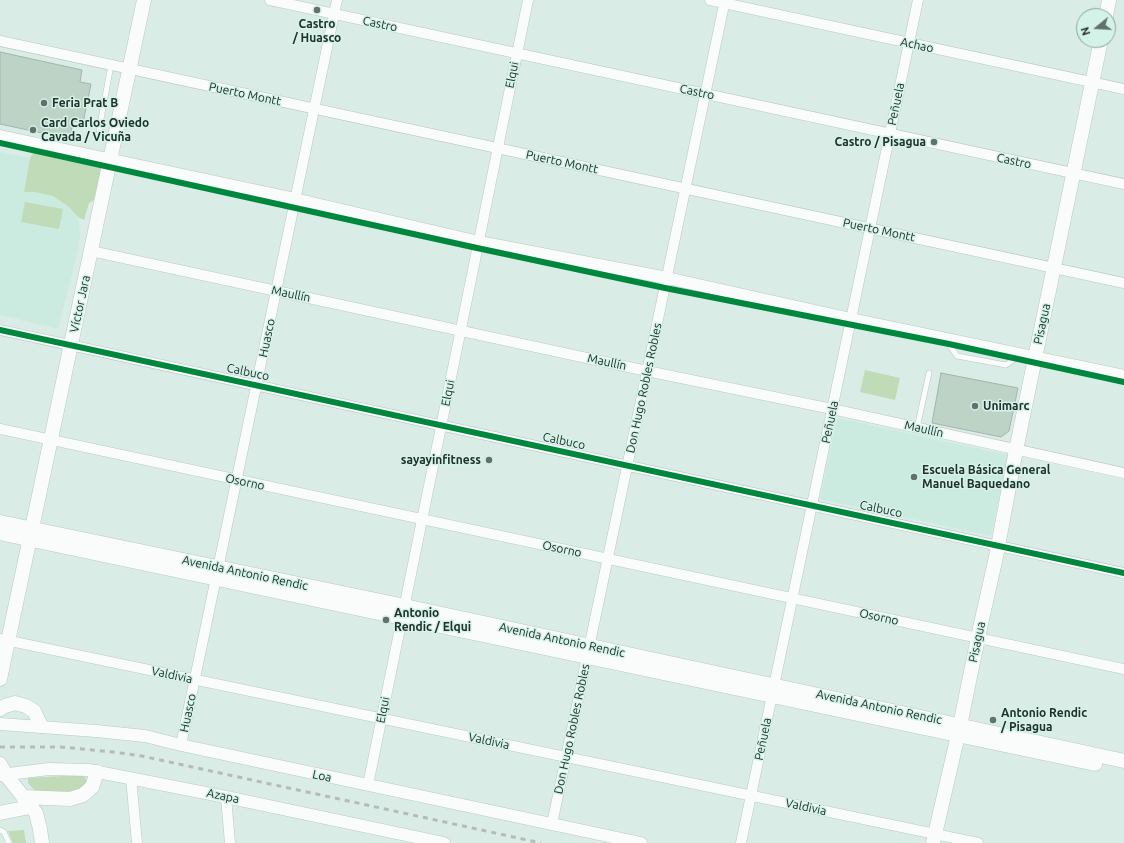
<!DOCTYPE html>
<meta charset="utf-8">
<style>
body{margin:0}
#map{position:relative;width:1124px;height:843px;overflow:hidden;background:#daece6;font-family:Ubuntu,sans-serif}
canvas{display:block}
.north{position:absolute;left:1076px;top:8px;width:40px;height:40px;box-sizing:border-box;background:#d3f3e8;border:1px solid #8da59c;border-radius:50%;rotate:252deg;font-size:11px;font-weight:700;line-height:16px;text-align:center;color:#232f2b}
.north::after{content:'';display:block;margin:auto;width:14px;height:18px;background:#63716c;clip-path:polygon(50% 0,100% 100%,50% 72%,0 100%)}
</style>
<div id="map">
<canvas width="1124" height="843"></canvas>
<div class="north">N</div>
</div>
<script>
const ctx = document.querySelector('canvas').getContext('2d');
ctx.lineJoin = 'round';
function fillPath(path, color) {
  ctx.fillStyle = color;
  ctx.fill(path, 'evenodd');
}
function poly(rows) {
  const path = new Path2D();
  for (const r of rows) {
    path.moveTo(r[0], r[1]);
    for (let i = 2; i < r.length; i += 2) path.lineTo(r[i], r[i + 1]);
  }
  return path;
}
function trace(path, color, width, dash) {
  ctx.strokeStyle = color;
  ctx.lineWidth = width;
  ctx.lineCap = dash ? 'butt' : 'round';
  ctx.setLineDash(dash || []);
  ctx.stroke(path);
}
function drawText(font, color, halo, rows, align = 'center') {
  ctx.font = font + ' Ubuntu,sans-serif';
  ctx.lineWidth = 3;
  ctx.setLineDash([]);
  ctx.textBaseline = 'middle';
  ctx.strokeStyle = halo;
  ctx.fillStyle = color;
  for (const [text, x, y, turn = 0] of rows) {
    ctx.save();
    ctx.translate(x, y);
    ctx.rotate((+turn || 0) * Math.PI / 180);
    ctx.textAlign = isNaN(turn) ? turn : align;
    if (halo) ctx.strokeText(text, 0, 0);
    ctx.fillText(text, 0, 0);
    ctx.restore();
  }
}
fillPath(poly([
 [0,152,30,158,24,192,35,192,53,196,69,207,78,217,80,235,78,251,58,329,0,315],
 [837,418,1008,455,991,536,820,499]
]), '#ccebe0');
fillPath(poly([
 [33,153,101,168,94,200,89,203,84,220,78,217,69,207,53,196,35,192,24,192,30,158],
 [25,202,63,209,59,229,21,222],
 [865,370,900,378,895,400,860,392],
 [80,775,85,777,87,782,83,790,38,794,28,783,28,778],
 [24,830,26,843,13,843,8,831]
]), '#c0dbb8');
const building = poly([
 [0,52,82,70,80,82,91,84,83,123,73,121,70,139,0,124,0,52],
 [941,373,1018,388,1009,431,1001,437,932,423,941,373]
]);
fillPath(building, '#bcd3c6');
trace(building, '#a6b3ad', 1);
const service = poly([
 [111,65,99,130,113,141],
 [947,341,957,356,1006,365,1019,356],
 [917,428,929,373],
 [0,830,4,832,9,843]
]);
const minor = poly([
 [270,0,1124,184],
 [710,0,1124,89],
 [0,41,1124,283],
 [91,251,647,371,832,409,1124,473],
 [0,330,1124,573],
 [0,429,1124,669],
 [0,639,978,843],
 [181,745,337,0],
 [131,778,137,843],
 [368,785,528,0],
 [226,797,230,843],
 [552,824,725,0],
 [741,843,918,0]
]);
const tertiary = poly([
 [0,136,286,197,479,242,667,278,851,319,1124,376],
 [0,724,96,731,145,736,181,745,641,843],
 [0,775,49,769,88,770,226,797,444,843]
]);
const secondary = poly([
 [1106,16,1109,0],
 [0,522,405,606,1124,761],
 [0,533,1095,764],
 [0,679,144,0],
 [0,709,5,706,15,703,26,706,34,711,41,726],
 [0,764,6,775,36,813,40,829,42,843],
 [23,797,70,799,83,795,92,787,97,772],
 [0,813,30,807],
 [933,843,958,735,980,628,996,557,1016,450,1101,40]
]);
trace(service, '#bac8c3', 6);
trace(minor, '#bac8c3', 11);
trace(tertiary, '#bac8c3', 13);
trace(secondary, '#bac8c3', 15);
trace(service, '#f9fcfb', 5);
trace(minor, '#f9fcfb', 10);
trace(tertiary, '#f9fcfb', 12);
trace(secondary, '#f9fcfb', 14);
trace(poly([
 [0,747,61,747,113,752,142,756,541,843]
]), '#b6bbb9', 3, [5, 5]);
trace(poly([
 [0,143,477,248,665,288,949,344,1124,382],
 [0,330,1124,573]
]), '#00873e', 6);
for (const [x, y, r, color] of [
 [317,10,4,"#63716c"],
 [44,103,4,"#63716c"],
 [33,130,4,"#63716c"],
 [934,142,4,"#63716c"],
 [975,406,4,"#63716c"],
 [489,460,4,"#63716c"],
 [914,477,4,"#63716c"],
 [386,620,4,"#63716c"],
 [993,720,4,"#63716c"]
]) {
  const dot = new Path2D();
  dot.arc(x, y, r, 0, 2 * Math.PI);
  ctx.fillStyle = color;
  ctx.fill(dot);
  trace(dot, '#d3f3e8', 1.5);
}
drawText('bold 12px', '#232f2b', '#d3f3e8', [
 ["Castro",317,24,"center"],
 ["/ Huasco",317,38,"center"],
 ["Feria Prat B",52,103],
 ["Card Carlos Oviedo",41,123],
 ["Cavada / Vicuña",41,137],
 ["Castro / Pisagua",926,142,"right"],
 ["Unimarc",983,406],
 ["sayayinfitness",481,460,"right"],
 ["Escuela Básica General",922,470],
 ["Manuel Baquedano",922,484],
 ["Antonio",394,613],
 ["Rendic / Elqui",394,627],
 ["Antonio Rendic",1001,713],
 ["/ Pisagua",1001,727]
], 'left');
drawText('12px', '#232f2b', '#d3f3e8', [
 ["Castro",380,24,12],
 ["Achao",917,45,12],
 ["Elqui",512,75,-79],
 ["Castro",697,92,12],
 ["Puerto Montt",245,94,12],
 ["Peñuela",896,104,-78],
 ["Castro",1014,161,12],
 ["Puerto Montt",562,162,12],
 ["Puerto Montt",879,230,12],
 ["Maullín",291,294,12],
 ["Víctor Jara",80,304,-78],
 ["Pisagua",1042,324,-78],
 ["Huasco",267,338,-78],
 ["Maullín",607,362,12],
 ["Calbuco",248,372,12],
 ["Don Hugo Robles Robles",644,388,-78],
 ["Elqui",448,393,-79],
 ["Peñuela",830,422,-78],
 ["Maullín",924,429,13],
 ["Calbuco",564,441,12],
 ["Osorno",245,482,12],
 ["Calbuco",881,509,12],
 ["Osorno",562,549,12],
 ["Avenida Antonio Rendic",245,573,12],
 ["Osorno",879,617,12],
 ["Avenida Antonio Rendic",562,640,12],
 ["Pisagua",977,642,-78],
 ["Valdivia",172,675,12],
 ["Avenida Antonio Rendic",879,707,12],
 ["Elqui",383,710,-79],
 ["Huasco",188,713,-78],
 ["Don Hugo Robles Robles",572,729,-78],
 ["Peñuela",763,739,-78],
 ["Valdivia",489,741,12],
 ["Loa",322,776,12],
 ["Azapa",223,796,12],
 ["Valdivia",806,807,12]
]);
</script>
